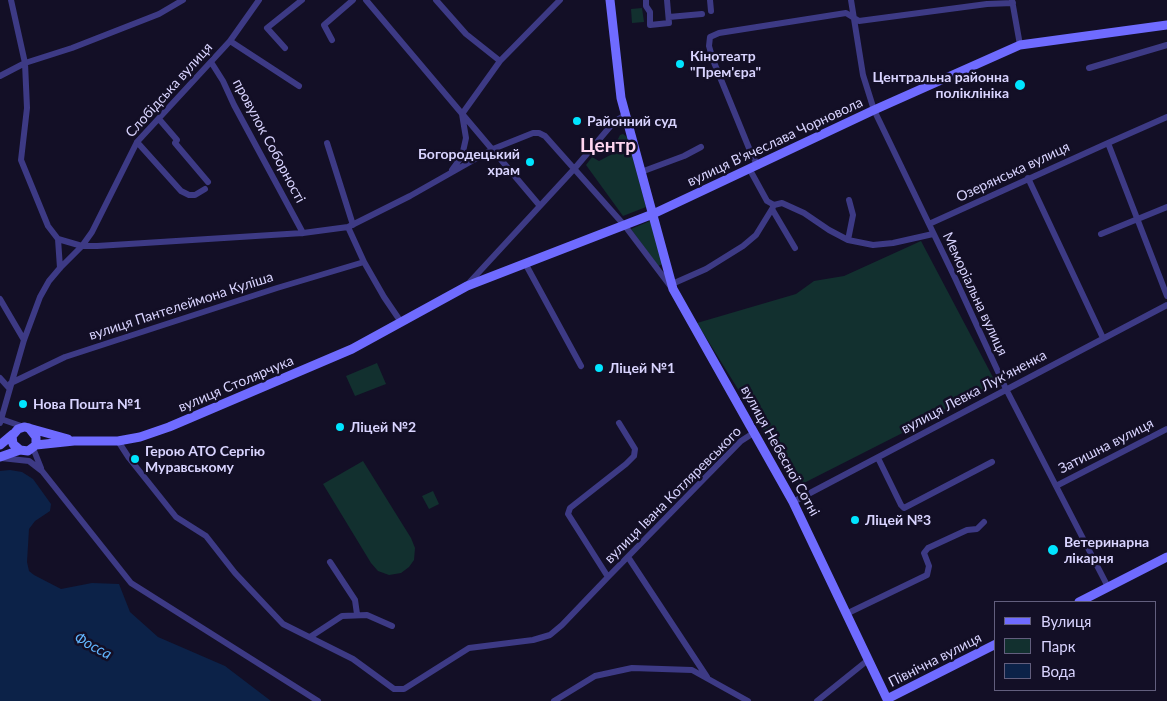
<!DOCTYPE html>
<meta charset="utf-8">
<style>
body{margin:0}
#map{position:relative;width:1167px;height:701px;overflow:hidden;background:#130f26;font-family:Lato,sans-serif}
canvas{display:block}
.legend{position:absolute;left:994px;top:601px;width:162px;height:90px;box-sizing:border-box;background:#130f26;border:1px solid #625e7d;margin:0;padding:6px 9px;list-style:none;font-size:15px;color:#d9d4ff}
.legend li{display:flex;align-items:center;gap:10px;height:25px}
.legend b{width:25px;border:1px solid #625e7d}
</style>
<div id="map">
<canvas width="1167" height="701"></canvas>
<ul class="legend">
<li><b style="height:6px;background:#6f6bff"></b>Вулиця</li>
<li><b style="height:14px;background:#12302f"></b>Парк</li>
<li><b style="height:14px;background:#0c2248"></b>Вода</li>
</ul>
</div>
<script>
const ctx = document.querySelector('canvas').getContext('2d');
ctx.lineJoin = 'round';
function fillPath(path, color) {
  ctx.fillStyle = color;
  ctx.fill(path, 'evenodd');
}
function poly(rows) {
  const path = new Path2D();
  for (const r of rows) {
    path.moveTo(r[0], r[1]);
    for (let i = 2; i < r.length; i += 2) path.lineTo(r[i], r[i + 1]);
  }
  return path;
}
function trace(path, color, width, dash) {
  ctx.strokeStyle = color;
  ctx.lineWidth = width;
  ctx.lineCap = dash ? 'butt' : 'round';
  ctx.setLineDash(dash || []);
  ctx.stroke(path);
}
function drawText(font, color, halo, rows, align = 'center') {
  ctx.font = font + ' Lato,sans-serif';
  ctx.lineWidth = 5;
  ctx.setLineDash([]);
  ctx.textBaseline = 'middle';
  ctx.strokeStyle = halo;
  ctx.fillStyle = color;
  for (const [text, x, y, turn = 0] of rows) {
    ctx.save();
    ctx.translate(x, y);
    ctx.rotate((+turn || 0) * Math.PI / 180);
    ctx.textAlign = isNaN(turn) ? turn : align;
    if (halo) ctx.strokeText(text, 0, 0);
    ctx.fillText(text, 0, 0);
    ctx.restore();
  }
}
fillPath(poly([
 [642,8,644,22,632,23,631,9],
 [623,134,627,137,646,207,623,216,586,165,592,157,599,161,620,150,617,141,620,135],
 [650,221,663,264,658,266,631,229],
 [921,241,997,385,798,486,697,323,796,294,814,281,844,276],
 [377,363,386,384,355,396,346,376],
 [363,461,411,538,415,548,414,560,409,567,401,573,389,575,378,571,371,563,323,484],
 [433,491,439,504,429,509,422,496]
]), '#12302f');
fillPath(poly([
 [10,470,22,472,33,479,51,504,50,511,35,521,29,529,27,562,29,571,34,575,61,589,92,583,119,584,130,612,158,637,225,666,271,701,0,701,0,471]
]), '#0c2248');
trace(poly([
 [11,0,25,63,27,108,21,160,48,226,58,239,82,246,97,246,303,233,348,227,410,196,493,149,533,133,539,133,545,136,625,226,671,287],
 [366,0,540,206],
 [436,0,466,34,500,61],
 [646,0,646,6,650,12,650,25,669,23,667,0],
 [710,0,711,11],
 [851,0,863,75,874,110,955,278,1006,389,1108,587],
 [1012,0,1020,45],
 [669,17,702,14],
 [332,40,324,25,353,0],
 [230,41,299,86],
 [285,48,267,28,302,0],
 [211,62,223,81,234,105,303,233],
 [1089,68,1167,45],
 [0,76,25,63,72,48,159,14,183,0],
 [1167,117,1108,143,1167,296],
 [159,119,177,140,175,143,208,182],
 [137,142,181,191,189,195,195,195,205,189],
 [327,143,353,225],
 [758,166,751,153,713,60,709,46,710,37,719,33,846,13,859,21,987,4,1013,3],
 [452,170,462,156,466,138,462,114,500,61,560,0],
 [750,170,767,201,774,205],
 [641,172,684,156,701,147],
 [1028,178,1103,338],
 [849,200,853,215,848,240,873,245,893,243,933,234],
 [929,224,1108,143],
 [348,227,364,262,384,297,401,322],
 [1101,234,1167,207],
 [58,239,60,268],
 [795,248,772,209,774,205,782,203,804,213,829,230,848,240],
 [525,263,581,366],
 [468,284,575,168,614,122,625,115],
 [672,284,706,269,743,246,756,235,772,209],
 [0,299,24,340],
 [0,378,9,388],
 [11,383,65,357,277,288,364,262],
 [1,419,24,427],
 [0,423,24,340,40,297,49,281,60,268,82,246,92,232,137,142,230,41,259,0],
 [619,423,635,449,634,456,626,464,570,508,568,514,608,577,741,441,755,432],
 [118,441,129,458,176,517,206,536,235,573,283,624,353,659,394,689,404,689,469,648,533,640,550,635,562,625,608,577],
 [33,448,41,468],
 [1,458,29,461,42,471,131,583,318,701],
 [878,458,901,505,904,508,992,462],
 [1056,486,1167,429],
 [793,502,1167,305],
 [628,557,707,677],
 [330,562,355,600,357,614],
 [846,614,927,575,929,566,924,553,928,548,967,530,977,529,984,522],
 [310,637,342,616,367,615,392,626],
 [554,701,595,676,632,668,692,670,748,701],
 [817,701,868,660]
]), '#3d3a85', 6);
trace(poly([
 [610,0,621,98,673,289,793,502,887,699,996,644],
 [29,428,36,437,36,445,28,451,20,450,13,444,12,436,18,429,24,427,25,427,68,439],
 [0,445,13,434],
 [36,445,74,441,118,441,140,437,169,427,352,349,467,286,653,214,874,110,1020,45,1167,25],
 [0,457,20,450],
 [1079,602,1167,557]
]), '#6f6bff', 9);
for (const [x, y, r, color] of [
 [680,64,5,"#00e5ff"],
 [1020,85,6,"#00e5ff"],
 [577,121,5,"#00e5ff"],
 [530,162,5,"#00e5ff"],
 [599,368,5,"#00e5ff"],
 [23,404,5,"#00e5ff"],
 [340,427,5,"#00e5ff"],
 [135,459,5,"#00e5ff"],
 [855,520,5,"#00e5ff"],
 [1053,550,6,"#00e5ff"]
]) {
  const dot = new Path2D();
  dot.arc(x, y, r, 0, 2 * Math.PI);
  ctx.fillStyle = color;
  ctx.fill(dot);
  trace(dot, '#130f26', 2);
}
drawText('bold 14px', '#d9d4ff', '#130f26', [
 ["Кінотеатр",690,56],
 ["\"Прем'єра\"",690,72],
 ["Центральна районна",1009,77,"right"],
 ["поліклініка",1009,93,"right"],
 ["Районний суд",587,121],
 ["Богородецький",520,154,"right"],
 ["храм",520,170,"right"],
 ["Ліцей №1",609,368],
 ["Нова Пошта №1",33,404],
 ["Ліцей №2",350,427],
 ["Герою АТО Сергію",145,451],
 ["Муравському",145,467],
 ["Ліцей №3",865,520],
 ["Ветеринарна",1064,542],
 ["лікарня",1064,558]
], 'left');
drawText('14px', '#d9d4ff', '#130f26', [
 ["Слобідська вулиця",169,90,-48],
 ["провулок Соборності",269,141,62],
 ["вулиця В'ячеслава Чорновола",775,142,-25],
 ["Озерянська вулиця",1013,172,-25],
 ["Меморіальна вулиця",975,294,65],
 ["вулиця Пантелеймона Куліша",181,306,-18],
 ["вулиця Столярчука",236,384,-23],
 ["вулиця Левка Лук'яненка",974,392,-28],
 ["Затишна вулиця",1106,446,-27],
 ["вулиця Небесної Сотні",780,451,61],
 ["вулиця Івана Котляревського",673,495,-45],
 ["Північна вулиця",935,660,-27]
]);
drawText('italic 15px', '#62b6ff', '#130f26', [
 ["Фосса",93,646,28]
]);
drawText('bold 19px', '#ffd6f0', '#130f26', [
 ["Центр",608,146]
]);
</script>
